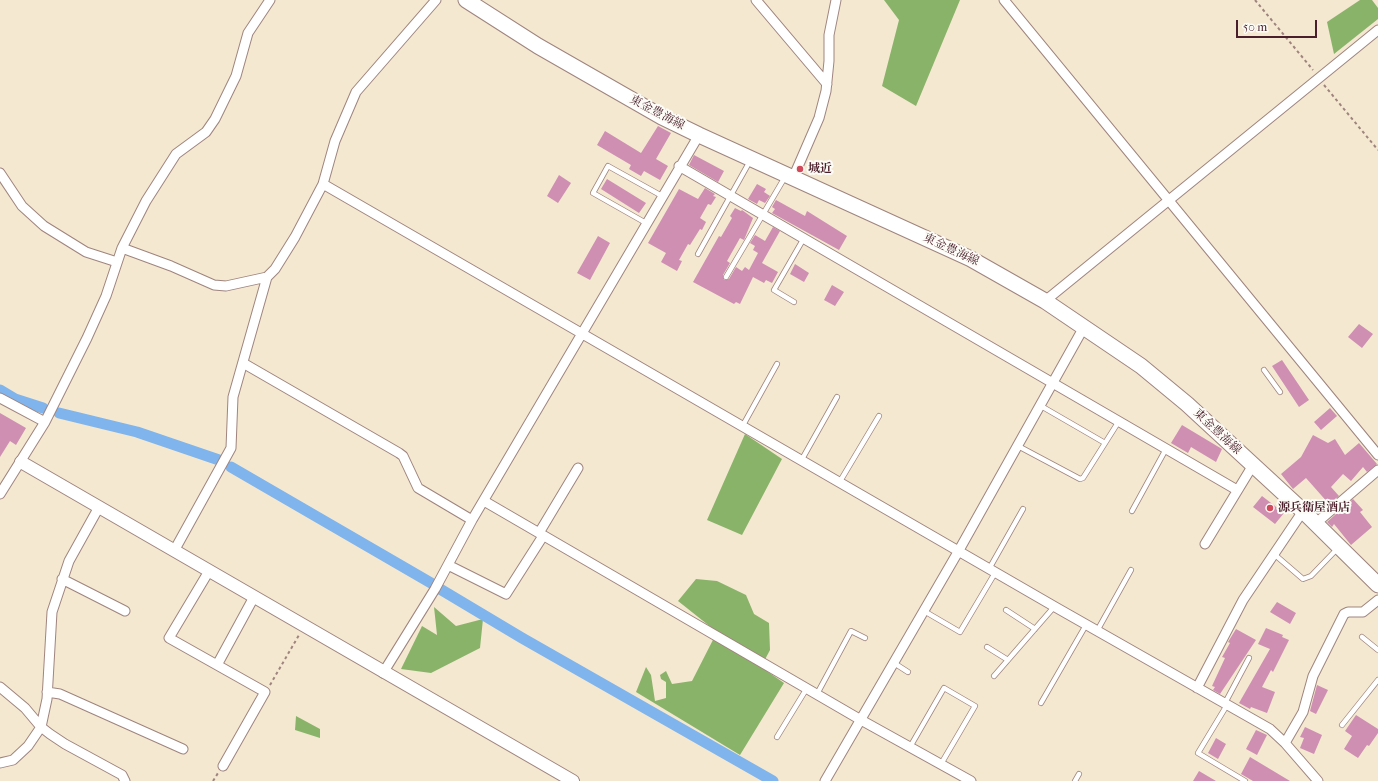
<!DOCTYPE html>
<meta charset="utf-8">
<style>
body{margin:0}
#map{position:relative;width:1378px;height:781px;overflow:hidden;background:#f4e8d1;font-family:"IM FELL French Canon",serif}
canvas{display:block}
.scale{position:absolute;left:1236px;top:20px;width:81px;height:18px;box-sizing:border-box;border:2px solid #4a1f2b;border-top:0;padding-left:5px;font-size:12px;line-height:14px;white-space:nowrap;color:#4a1f2b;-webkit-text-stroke:3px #fdfcf7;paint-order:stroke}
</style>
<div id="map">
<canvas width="1378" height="781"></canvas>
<div class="scale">50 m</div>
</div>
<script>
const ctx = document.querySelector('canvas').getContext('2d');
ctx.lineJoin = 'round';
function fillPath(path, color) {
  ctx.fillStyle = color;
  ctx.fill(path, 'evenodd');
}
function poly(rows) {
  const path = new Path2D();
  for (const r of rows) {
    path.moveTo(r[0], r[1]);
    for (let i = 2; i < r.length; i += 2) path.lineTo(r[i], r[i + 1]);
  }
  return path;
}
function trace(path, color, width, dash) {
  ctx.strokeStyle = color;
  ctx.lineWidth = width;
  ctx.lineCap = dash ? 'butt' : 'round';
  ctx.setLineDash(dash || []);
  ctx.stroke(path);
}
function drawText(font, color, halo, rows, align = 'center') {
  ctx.font = font + ' "IM FELL French Canon","Noto Serif JP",serif';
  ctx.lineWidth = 4;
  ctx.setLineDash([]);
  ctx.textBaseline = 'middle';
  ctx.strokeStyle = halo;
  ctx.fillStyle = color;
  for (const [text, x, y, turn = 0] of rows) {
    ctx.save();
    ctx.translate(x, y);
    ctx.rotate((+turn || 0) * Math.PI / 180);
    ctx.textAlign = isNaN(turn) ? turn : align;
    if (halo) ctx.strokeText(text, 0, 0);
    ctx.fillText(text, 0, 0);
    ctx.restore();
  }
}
fillPath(poly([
 [884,0,960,0,916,106,882,86,899,20],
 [1360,0,1372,0,1378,8,1378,19,1334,54,1327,22],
 [745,434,782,459,742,535,707,520],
 [696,579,717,581,746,595,754,614,769,623,770,650,761,667,784,683,740,755,636,692,646,667,651,675,655,701,666,698,666,682,661,679,660,675,666,671,672,684,692,681,717,632,678,601],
 [434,607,456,626,483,619,480,648,431,673,401,669,422,626,437,635],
 [296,716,320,729,320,738,295,730]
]), '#8ab36a');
trace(poly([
 [0,390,15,399,43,408],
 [59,413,137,432,219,460],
 [231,467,431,583],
 [440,589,522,638,773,781]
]), '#7fb4ed', 11);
fillPath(poly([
 [658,126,671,133,656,159,668,166,660,180,644,171,641,176,629,169,631,165,597,145,605,131,641,153],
 [694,155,724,171,718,182,689,165],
 [559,175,571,183,558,203,547,196],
 [607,179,646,203,639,213,601,189],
 [757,184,766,189,764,192,770,196,765,203,759,200,757,204,748,199],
 [705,188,715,194,713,196,716,197,711,205,708,204,700,218,706,222,702,230,700,229,690,245,688,244,679,260,682,261,677,271,661,262,666,253,648,243,679,189,698,199],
 [776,200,805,216,807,211,847,236,839,250,772,213,775,209,772,207],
 [735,208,741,211,742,210,753,218,744,240,740,238,727,261,730,263,723,275,724,280,729,279,736,267,742,271,745,267,749,270,758,253,753,250,755,246,750,243,755,235,765,241,773,227,780,231,762,263,778,272,772,283,766,280,764,283,753,277,740,304,736,302,734,304,693,282,719,236,721,237,732,218,730,216],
 [598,236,610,243,590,280,577,273],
 [795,264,809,273,804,282,790,274],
 [832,285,844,292,835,306,824,300],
 [1359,324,1373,334,1362,348,1348,337],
 [1282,360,1309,400,1299,407,1272,366],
 [1330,408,1337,416,1321,430,1314,422],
 [0,413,26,428,16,445,10,441,0,457],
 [1182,425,1222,449,1216,462,1191,447,1188,453,1171,443],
 [1313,435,1328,443,1335,439,1345,455,1359,443,1377,464,1367,472,1363,467,1351,481,1343,474,1331,487,1339,496,1329,504,1306,478,1293,489,1281,474,1301,457],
 [1262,496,1284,513,1275,524,1253,507],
 [1353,499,1363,510,1360,512,1372,527,1351,545,1334,524,1332,527,1327,522],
 [1277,602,1296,613,1290,624,1270,612],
 [1266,628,1283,635,1282,637,1289,640,1273,672,1271,670,1262,687,1275,692,1267,713,1251,707,1250,709,1239,703,1270,649,1258,644],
 [1236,629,1256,640,1220,694,1213,690,1215,687,1212,686,1225,658,1222,657,1230,643,1228,642],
 [1317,685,1328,690,1316,714,1310,711],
 [1356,715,1378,729,1378,733,1369,746,1367,745,1358,758,1344,749,1352,736,1345,731],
 [1305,727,1322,735,1314,754,1300,748,1304,738,1300,737],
 [1256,730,1267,735,1257,755,1246,749],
 [1216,738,1226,744,1218,759,1208,753],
 [1250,757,1290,781,1253,781,1241,774],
 [1199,771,1216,781,1193,781]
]), '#cf8fb3');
const service = poly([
 [646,223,593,193,608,166,662,196],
 [698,254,750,161],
 [726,277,785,177],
 [794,302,774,290,804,238],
 [1264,370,1280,392],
 [1041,406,1105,443],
 [742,427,777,364],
 [1018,446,1080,479,1083,478,1119,421],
 [801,461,837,397],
 [839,483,879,416],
 [1132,511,1166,449],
 [1274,554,1303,579,1311,576,1337,549],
 [989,569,1023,509],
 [1006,610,1035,629],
 [924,611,960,632,995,573],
 [1097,631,1131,570],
 [1362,637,1378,650],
 [987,647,1008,660],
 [894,663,908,672],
 [994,676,1054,607],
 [817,694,851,631,865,638],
 [1041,703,1086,625],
 [1225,703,1249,658],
 [1227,705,1198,753,1245,781],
 [1342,725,1378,680],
 [777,737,807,688],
 [910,747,944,688,975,706,941,764],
 [1075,781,1079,774]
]);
const minor = poly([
 [756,0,827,84],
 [1004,0,1378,455],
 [679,166,1237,490],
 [0,173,22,206,44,226,86,252,117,262],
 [793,178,819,118,826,91,829,61,829,35,836,0],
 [323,184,1057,608,1270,729,1285,743,1318,781],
 [122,248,171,266,214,285,226,286,267,277,275,269,295,237,323,184,335,141,356,92,436,0],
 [1045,301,1378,30],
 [243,363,399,453,403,456,418,488,472,520],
 [0,398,45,422],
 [0,494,45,422,87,338,106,296,122,248,146,201,176,154,206,132,215,119,236,76,248,33,270,0],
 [484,501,861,720,971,781],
 [1315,524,1378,470],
 [539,533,578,468],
 [1205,544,1253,465],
 [174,551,231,448,233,397,267,277],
 [448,565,506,594,543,536],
 [209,571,169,638,265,692,223,766],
 [62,579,125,611],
 [217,665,254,597],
 [383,673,435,589,472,520,699,135],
 [0,687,25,708,41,727,50,734,65,744,122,775,125,781],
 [1197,688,1243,600,1303,511],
 [47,692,60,694,183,749],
 [1285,743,1303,712,1313,676,1344,614,1348,612,1363,612,1378,600],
 [0,763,13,760,28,746,41,727,47,699,52,612,69,561,99,507],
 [825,781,958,552,1084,327]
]);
const tertiary = poly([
 [21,462,573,781]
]);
const primary = poly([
 [466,0,538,46,662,117,699,135,971,259,1045,301,1141,366,1187,404,1303,511,1378,585]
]);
trace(service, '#9f847e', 6);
trace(minor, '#9f847e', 11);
trace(tertiary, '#9f847e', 14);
trace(primary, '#9f847e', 17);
trace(poly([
 [1255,0,1313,70],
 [1324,85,1378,150],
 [270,685,299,635],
 [213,781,218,773]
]), '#9f847e', 2, [3, 3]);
trace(service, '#fff', 4.5);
trace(minor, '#fff', 9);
trace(tertiary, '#fff', 12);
trace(primary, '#fff', 15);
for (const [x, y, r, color] of [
 [800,169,4,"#d1495b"],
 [1270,508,4,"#d1495b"]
]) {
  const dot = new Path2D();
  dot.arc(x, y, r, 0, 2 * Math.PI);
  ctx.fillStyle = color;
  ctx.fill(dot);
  trace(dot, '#fdfcf7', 1.5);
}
drawText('12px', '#4a1f2b', '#fdfcf7', [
 ["東金豊海線",657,113,28],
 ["東金豊海線",951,250,25],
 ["東金豊海線",1217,432,43]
]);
drawText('bold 12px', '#4a1f2b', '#fdfcf7', [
 ["城近",808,169],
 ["源兵衛屋酒店",1278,508]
], 'left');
</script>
